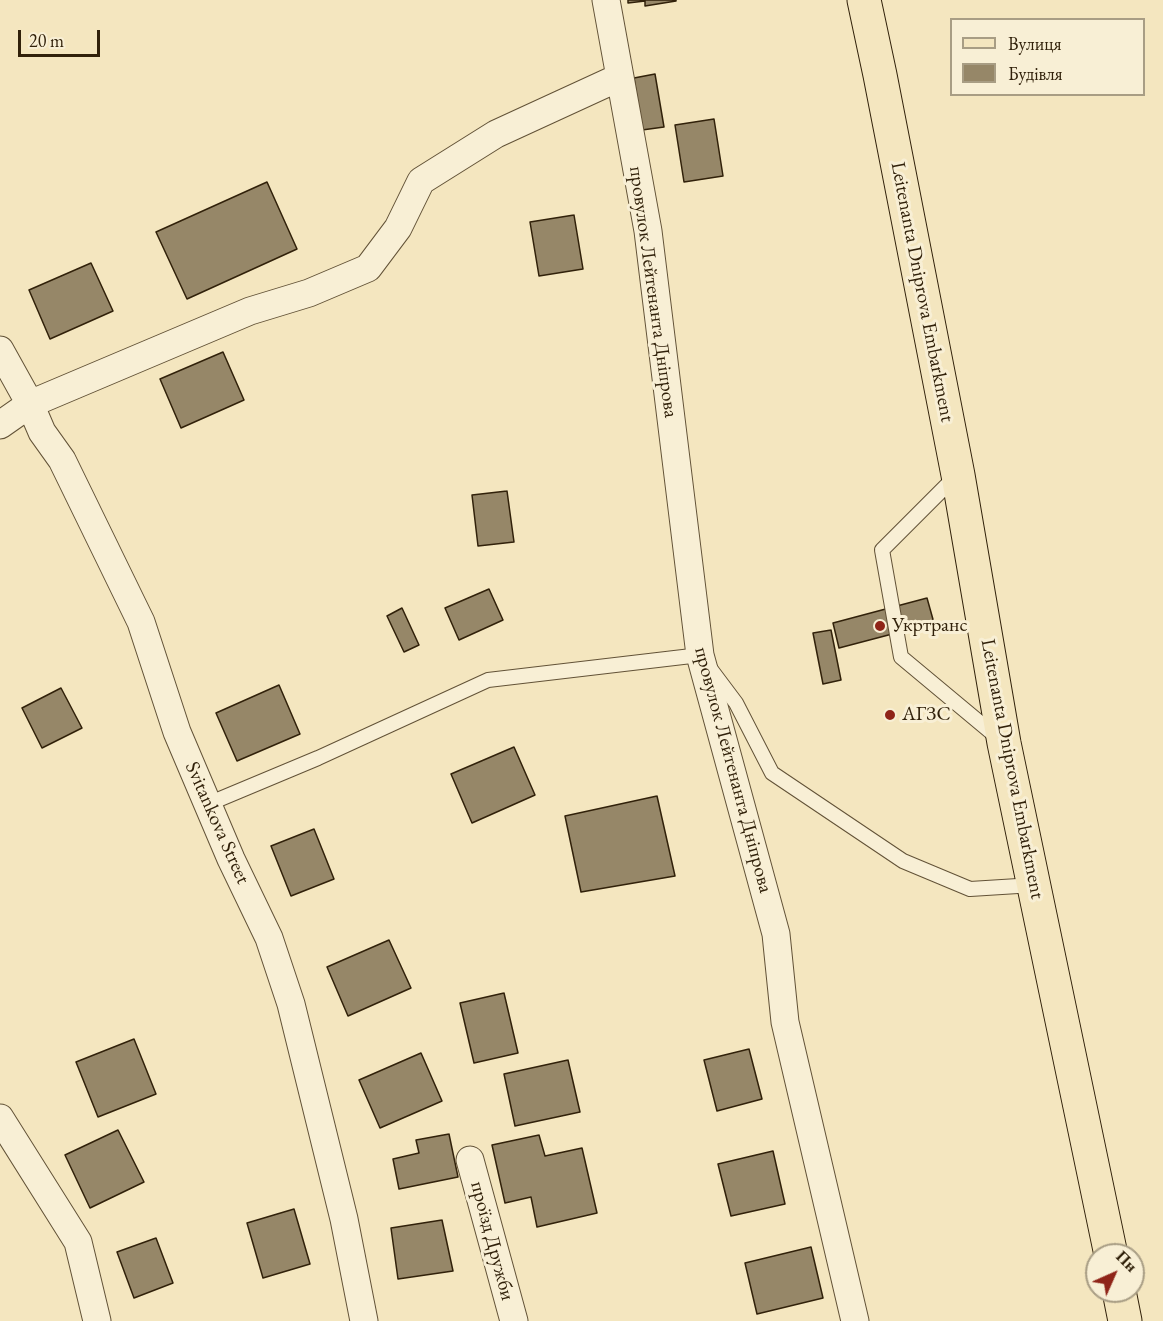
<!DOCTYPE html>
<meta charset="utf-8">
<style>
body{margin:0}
#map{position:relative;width:1163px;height:1321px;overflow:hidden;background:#f4e6bf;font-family:"EB Garamond",serif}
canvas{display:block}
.legend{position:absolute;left:950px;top:18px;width:195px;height:78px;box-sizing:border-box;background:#f8efd5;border:2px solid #a89d84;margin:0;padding:8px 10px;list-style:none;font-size:18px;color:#31210a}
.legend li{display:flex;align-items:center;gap:12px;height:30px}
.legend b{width:30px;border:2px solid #a89d84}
.north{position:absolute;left:1085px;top:1243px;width:60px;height:60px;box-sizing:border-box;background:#f8efd5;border:2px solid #a89d84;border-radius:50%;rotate:45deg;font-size:16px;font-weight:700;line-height:24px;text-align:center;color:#31210a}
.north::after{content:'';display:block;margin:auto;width:21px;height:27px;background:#8f2418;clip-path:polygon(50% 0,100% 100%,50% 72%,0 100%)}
.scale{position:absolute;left:18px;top:30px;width:82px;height:27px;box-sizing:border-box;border:3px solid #31210a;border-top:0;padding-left:8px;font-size:18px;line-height:21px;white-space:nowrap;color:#31210a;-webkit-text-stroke:4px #f8efd5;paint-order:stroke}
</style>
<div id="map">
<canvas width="1163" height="1321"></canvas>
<ul class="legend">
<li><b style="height:8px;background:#f4e6bf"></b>Вулиця</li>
<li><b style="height:16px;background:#968768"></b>Будівля</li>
</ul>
<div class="north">Пн</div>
<div class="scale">20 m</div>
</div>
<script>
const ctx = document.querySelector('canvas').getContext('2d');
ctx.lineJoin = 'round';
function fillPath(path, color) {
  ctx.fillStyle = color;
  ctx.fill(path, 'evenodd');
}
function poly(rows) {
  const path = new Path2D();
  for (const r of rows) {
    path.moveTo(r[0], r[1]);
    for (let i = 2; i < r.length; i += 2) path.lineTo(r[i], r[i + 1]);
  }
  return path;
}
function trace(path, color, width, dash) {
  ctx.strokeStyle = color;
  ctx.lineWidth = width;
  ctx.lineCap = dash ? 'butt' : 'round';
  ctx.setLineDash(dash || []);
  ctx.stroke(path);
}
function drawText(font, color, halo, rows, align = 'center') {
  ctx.font = font + ' "EB Garamond",serif';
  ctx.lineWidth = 6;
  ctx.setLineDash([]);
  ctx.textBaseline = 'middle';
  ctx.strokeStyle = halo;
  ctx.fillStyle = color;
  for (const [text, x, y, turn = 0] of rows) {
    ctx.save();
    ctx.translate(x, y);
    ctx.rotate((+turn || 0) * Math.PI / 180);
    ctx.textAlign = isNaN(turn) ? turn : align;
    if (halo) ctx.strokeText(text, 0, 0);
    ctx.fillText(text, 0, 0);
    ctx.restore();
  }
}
const building = poly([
 [628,0,676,0,676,1,645,6,645,1,628,3,628,0],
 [655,74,664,127,642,130,634,78,655,74],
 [714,119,723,176,684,182,675,125,714,119],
 [267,182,297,249,187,299,156,232,267,182],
 [574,215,583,269,539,276,530,222,574,215],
 [91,263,113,311,50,339,29,290,91,263],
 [223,352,244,400,181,428,160,379,223,352],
 [507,491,514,542,478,546,472,495,507,491],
 [489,589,503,620,459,640,445,608,489,589],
 [927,598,934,623,839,648,833,623,927,598],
 [402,608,419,645,404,652,387,616,402,608],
 [831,630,841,680,823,684,813,633,831,630],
 [279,685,300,734,237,761,216,713,279,685],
 [61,688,82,728,42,748,22,708,61,688],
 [514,747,535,795,472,823,451,774,514,747],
 [657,796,675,876,581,892,565,816,657,796],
 [314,829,334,879,291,896,271,846,314,829],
 [389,940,411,988,348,1016,327,967,389,940],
 [504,993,518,1053,474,1063,460,1003,504,993],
 [134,1039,156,1094,98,1117,76,1062,134,1039],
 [749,1049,762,1099,717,1111,704,1060,749,1049],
 [421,1053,442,1101,380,1128,359,1080,421,1053],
 [568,1060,580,1112,515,1126,504,1074,568,1060],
 [118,1130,144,1182,90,1208,65,1155,118,1130],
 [449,1134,458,1177,399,1189,393,1159,419,1153,416,1140,449,1134],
 [539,1135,545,1156,582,1148,597,1213,537,1227,531,1197,505,1203,492,1145,539,1135],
 [773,1151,785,1204,731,1216,718,1164,773,1151],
 [294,1209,310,1264,263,1278,247,1223,294,1209],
 [442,1220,453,1271,398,1279,391,1228,442,1220],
 [156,1238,173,1283,134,1298,117,1252,156,1238],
 [811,1247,823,1298,757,1314,745,1263,811,1247]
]);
fillPath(building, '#968768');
trace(building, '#31210a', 1.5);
const lane = poly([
 [956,476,882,550,901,657,997,737],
 [208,804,318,758,488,680,700,655,736,703,772,773,903,861,970,889,1034,885]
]);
const street = poly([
 [606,0,648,231,700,655,776,934,785,1022,855,1321],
 [0,350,30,404,42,432,62,460,141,622,177,732,231,859,269,938,291,1004,344,1219,364,1321],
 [0,425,30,404,250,311,309,293,368,268,398,228,421,181,496,134,620,77],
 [0,1118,78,1242,97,1321],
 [470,1160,514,1321]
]);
const primary = poly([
 [864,0,880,75,958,475,1004,743,1111,1255],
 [1119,1291,1125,1321]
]);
trace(lane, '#625237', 16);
trace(street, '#625237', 29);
trace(primary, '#31210a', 35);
trace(lane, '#f8efd5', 14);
trace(street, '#f8efd5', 27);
trace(primary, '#f4e6bf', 33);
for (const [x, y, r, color] of [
 [880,626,6,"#8f2418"],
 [890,715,6,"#8f2418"]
]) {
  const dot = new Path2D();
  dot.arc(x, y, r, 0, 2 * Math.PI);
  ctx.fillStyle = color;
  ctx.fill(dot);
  trace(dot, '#f8efd5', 2);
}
drawText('20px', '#31210a', '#f8efd5', [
 ["провулок Лейтенанта Дніпрова",653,292,82],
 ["Leitenanta Dniprova Embarkment",922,292,79],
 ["Leitenanta Dniprova Embarkment",1012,769,79],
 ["провулок Лейтенанта Дніпрова",733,770,75],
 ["Svitankova Street",217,823,66],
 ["проїзд Дружби",492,1241,75]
]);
drawText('20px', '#31210a', '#f8efd5', [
 ["Укртранс",892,626],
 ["АГЗС",902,715]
], 'left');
</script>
